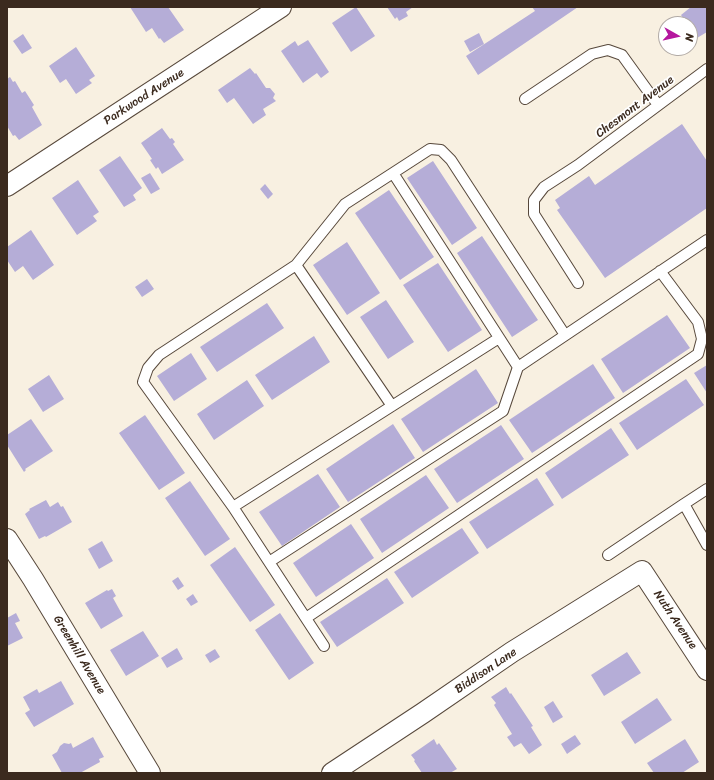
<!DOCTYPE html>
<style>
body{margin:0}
#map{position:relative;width:714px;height:780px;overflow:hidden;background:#f8f0e1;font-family:Sriracha,sans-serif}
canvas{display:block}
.frame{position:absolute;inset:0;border:8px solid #3b2a1e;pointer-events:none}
.north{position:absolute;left:658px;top:16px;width:40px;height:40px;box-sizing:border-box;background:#fff;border:1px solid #b1aaa5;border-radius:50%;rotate:98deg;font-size:11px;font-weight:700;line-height:16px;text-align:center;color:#3b2a1e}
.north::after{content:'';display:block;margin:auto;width:14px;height:18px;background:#b5179e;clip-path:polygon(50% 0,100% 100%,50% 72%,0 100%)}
</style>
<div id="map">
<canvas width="714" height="780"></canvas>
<div class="frame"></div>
<div class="north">N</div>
</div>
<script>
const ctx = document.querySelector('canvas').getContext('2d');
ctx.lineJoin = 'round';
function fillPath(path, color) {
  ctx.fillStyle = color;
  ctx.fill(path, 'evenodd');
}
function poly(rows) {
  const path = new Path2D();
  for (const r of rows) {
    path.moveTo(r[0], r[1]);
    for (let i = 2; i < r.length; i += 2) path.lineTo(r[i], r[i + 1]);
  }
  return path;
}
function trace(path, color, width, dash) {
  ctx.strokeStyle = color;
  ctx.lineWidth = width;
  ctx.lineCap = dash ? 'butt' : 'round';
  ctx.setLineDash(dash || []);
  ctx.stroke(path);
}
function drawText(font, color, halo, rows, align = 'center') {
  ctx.font = font + ' Sriracha,sans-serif';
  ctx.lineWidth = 3.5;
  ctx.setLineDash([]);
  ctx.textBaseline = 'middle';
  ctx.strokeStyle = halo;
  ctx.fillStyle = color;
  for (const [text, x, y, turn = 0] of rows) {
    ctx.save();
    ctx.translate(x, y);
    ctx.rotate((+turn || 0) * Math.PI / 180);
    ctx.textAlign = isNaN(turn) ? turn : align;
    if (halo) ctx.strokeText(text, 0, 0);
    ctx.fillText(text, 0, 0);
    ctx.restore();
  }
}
fillPath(poly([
 [130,7,168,7,184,30,164,43,160,38,159,39,152,28,146,32],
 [356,7,375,36,351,52,332,23],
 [387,7,413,7,406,12,408,16,399,21,397,17,395,19],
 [532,7,578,7,478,75,466,56,535,11],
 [691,7,707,7,707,32,697,38,696,37,692,40,690,38,690,24,687,24,681,15],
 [479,33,484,44,470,52,464,41],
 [23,34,32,48,22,54,13,41],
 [308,40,329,72,321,78,317,73,303,83,281,51,295,41,298,46],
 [76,47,95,76,89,80,92,83,76,94,66,79,60,83,49,66],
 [676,48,689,48,680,54],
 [250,68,255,74,256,73,266,88,270,88,275,94,273,98,276,101,263,109,266,115,253,124,234,98,227,103,218,90],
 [10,77,13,82,15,81,22,93,25,91,34,105,32,107,42,125,19,140,15,135,13,136,7,126,7,79],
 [682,124,707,161,707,208,605,278,557,210,560,208,555,200,589,176,595,185],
 [162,128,170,139,172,138,175,142,173,144,184,160,162,174,158,167,156,169,150,160,152,159,141,143],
 [120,156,142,188,133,195,136,200,124,207,99,170],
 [433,161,477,228,452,245,407,178],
 [150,173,160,189,151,194,141,178],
 [78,180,99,212,93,216,97,221,77,235,52,198],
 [265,184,273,194,268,199,260,189],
 [389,190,434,257,400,280,355,213],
 [31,230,54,265,33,280,23,266,15,272,7,260,7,247],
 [482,236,538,320,512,337,457,253],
 [347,242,380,293,347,315,313,265],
 [438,263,482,330,448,352,403,285],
 [147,279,154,289,142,297,135,287],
 [386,300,414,342,388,359,360,317],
 [267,303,284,328,217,372,200,347],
 [667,315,690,348,623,393,601,359],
 [314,336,330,362,272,400,255,375],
 [191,353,207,379,174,401,157,376],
 [593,364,615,398,532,453,509,420],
 [707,365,707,393,694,373],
 [476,369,498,403,423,452,401,419],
 [49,375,64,399,43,412,28,389],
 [686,379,704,405,637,450,619,423],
 [247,380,264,406,214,440,197,414],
 [145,415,185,473,159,490,119,433],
 [31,419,53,451,25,469,26,470,24,472,7,445,7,435],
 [393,424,415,458,348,502,326,469],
 [501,425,524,459,457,503,434,469],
 [611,428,629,455,562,499,545,473],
 [318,474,340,507,282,546,259,512],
 [426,475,449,508,382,553,360,519],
 [537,478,554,505,487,549,469,522],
 [190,481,230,539,205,556,165,498],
 [46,500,50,507,58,502,61,507,63,506,72,522,46,537,45,536,39,539,25,514,30,510,29,509],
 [351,524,374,558,316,597,293,563],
 [462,528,479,553,412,598,394,572],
 [102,541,113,561,99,569,88,549],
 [235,547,275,605,250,622,210,565],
 [178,577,184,586,178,590,172,581],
 [387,578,404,603,337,647,320,622],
 [112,589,116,596,113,598,123,616,101,629,85,603,107,590,108,591],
 [193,594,198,602,191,606,186,599],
 [16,613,20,621,15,623,23,638,7,646,7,618],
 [280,613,314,663,289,680,255,630],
 [143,631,159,656,126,676,110,650],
 [177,648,183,659,167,668,161,658],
 [215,649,220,657,210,663,205,655],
 [627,652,641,673,604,696,591,675],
 [61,681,74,704,34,727,25,713,30,710,23,697,37,689,39,693],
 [506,687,510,694,511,693,533,726,531,727,542,745,529,754,521,743,514,747,507,737,512,734,494,705,496,703,491,697],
 [657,698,672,720,635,744,621,722],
 [553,701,563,717,553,723,544,707],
 [575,735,581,744,567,754,561,744],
 [93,737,104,757,99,759,100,762,80,773,62,773,52,755,57,752,60,746,64,743,69,744,71,743,73,748],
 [434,739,437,745,439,743,457,769,450,773,422,773,414,761,415,760,411,755],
 [685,739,699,762,682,773,654,773,647,763]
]), '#b5add7');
const service = poly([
 [525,99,592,54,608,50,622,55,658,105],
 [296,265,345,204,393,173],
 [578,283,534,214,534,200,544,187,578,165,707,69],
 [565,335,451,160,441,150,430,149,393,173,518,367,707,240],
 [392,406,296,265,159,355,148,368,143,382,233,507,392,406,499,338],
 [707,489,684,504,707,545],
 [233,507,324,646],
 [608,555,684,504],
 [269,562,503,411,518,367],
 [306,618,698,354,702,339,698,322,660,271]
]);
const minor = poly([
 [7,186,281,7],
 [7,539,33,579,150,773],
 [332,773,423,713,512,652,642,571,707,670]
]);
trace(service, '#57483b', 12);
trace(minor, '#57483b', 22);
trace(service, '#fff', 10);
trace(minor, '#fff', 20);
drawText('12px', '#3b2a1e', '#fff', [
 ["Parkwood Avenue",144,97,-33],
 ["Chesmont Avenue",635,107,-37],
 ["Nuth Avenue",675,620,56],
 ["Greenhill Avenue",79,655,59],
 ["Biddison Lane",486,671,-34]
]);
</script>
